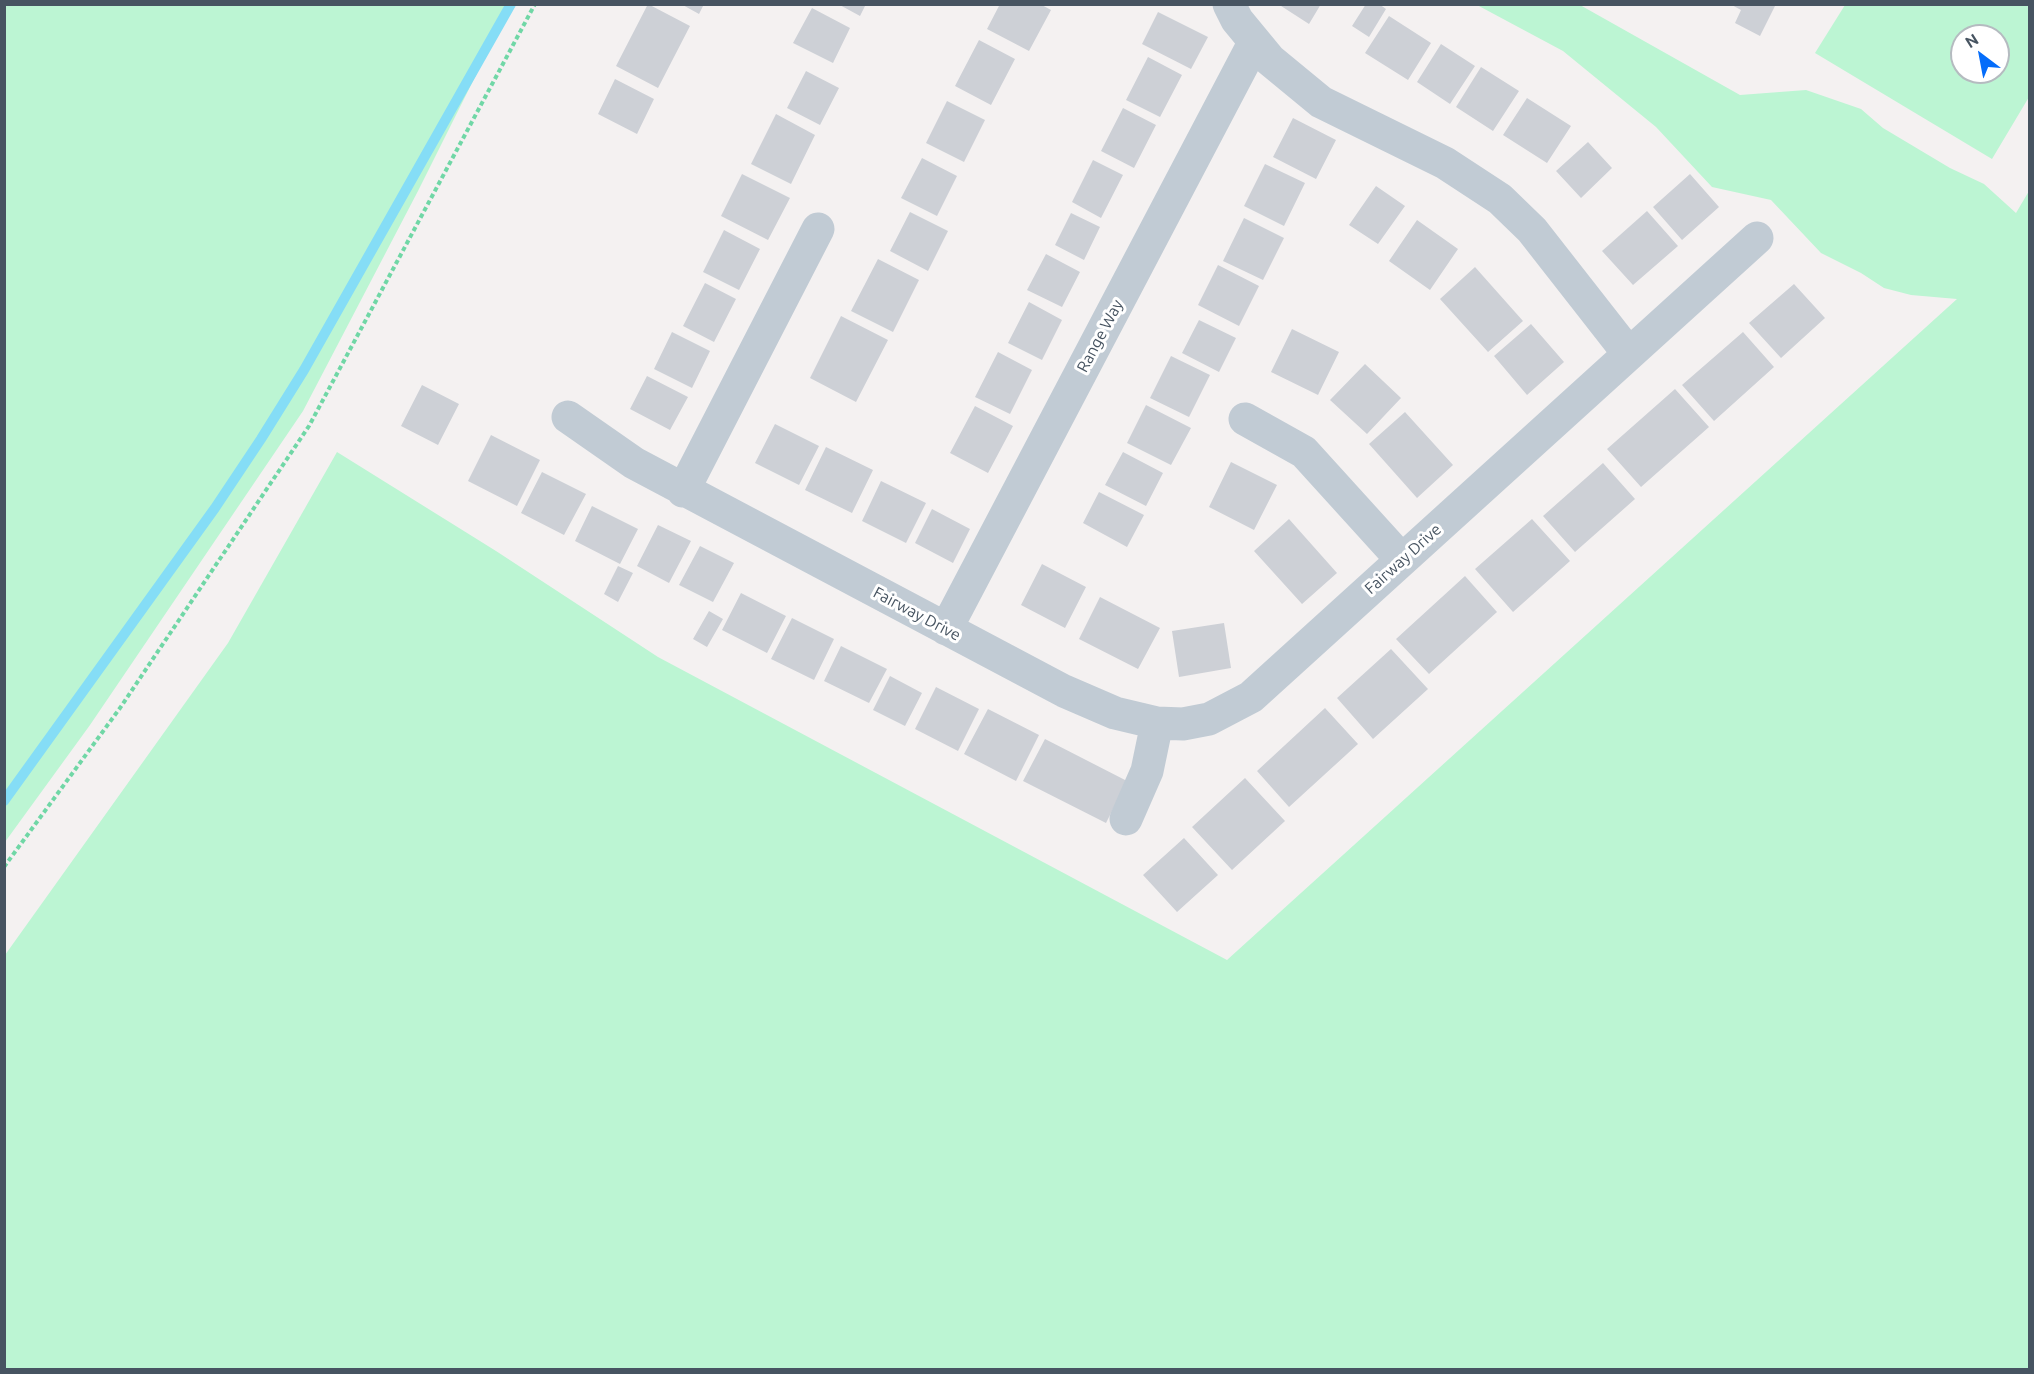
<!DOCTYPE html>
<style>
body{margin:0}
#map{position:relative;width:2034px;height:1374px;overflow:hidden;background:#f4f1f1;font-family:Ubuntu,sans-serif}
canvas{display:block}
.frame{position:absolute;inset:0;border:6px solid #475461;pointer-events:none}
.north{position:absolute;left:1950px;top:24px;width:60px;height:60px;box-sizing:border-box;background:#fff;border:2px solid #b5bbc0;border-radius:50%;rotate:328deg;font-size:16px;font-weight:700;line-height:24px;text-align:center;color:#475461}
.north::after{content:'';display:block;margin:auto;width:21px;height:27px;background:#056dfa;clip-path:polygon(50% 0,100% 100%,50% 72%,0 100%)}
</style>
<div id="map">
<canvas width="2034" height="1374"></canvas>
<div class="frame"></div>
<div class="north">N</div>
</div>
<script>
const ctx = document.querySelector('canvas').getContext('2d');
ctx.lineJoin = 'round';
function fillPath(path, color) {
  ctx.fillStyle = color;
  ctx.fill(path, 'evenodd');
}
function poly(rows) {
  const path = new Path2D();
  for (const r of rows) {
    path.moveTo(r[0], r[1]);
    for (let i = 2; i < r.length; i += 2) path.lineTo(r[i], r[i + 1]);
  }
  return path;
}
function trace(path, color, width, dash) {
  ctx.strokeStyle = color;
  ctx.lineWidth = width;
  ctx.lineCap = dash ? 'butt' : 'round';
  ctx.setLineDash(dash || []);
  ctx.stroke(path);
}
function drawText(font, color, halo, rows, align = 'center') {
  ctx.font = font + ' Ubuntu,sans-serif';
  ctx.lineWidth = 6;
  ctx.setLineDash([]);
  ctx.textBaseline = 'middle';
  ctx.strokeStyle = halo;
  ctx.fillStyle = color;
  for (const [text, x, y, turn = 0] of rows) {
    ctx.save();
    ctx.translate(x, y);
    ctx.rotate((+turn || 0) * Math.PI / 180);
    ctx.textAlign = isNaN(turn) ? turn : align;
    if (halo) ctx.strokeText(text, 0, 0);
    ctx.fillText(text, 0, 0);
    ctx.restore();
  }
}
fillPath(poly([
 [5,4,511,5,418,191,303,411,90,725,5,842],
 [1477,5,1580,5,1740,95,1806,90,1861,109,1883,128,1950,168,1984,184,2016,213,2029,191,2029,1369,5,1369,5,955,228,643,337,452,496,551,658,657,1227,960,1957,299,1911,295,1884,288,1861,273,1821,253,1771,200,1712,187,1656,127,1563,51],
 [1845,5,2029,5,2029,97,1992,159,1815,53],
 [1962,36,1998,36,1998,72,1962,72]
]), '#bcf5d3');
trace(poly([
 [4,801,215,508,261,439,304,370,511,4]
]), '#85ddf6', 10);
fillPath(poly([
 [648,4,690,26,658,88,616,66],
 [681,4,704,4,699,14],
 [838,4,866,4,860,16],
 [1000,4,1040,4,1051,10,1029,51,987,29],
 [1278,4,1321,4,1309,24],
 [1366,4,1379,4,1386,9,1369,37,1352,26],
 [1730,4,1776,4,1760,36,1735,23,1741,10],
 [812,8,850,28,833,63,793,43],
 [1158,12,1208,37,1191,69,1142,44],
 [1389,16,1431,43,1408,80,1365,53],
 [979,40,1015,59,991,105,955,86],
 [1441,44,1475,66,1450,104,1417,82],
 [1148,57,1182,75,1160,117,1126,100],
 [1481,67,1519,91,1493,131,1456,107],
 [806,71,839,88,820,125,787,108],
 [615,79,654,99,637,134,598,114],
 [1527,98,1571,126,1547,163,1503,135],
 [947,101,985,120,964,162,926,143],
 [1123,108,1156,125,1134,168,1101,151],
 [776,114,815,135,791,184,751,164],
 [1293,118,1336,140,1316,179,1273,157],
 [1588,142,1612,168,1581,198,1556,171],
 [922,158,957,176,937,216,901,198],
 [1093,160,1123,175,1101,218,1072,202],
 [1265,164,1305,183,1284,226,1244,206],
 [742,174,790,198,768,240,721,216],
 [1690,174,1719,207,1682,240,1653,207],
 [1376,186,1405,206,1378,244,1349,225],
 [1647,211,1678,246,1633,285,1602,251],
 [910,212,948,231,928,271,890,251],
 [1071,213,1100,227,1084,260,1055,245],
 [1244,218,1284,238,1263,280,1223,261],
 [1417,220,1458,249,1430,290,1389,261],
 [724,230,760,249,739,290,703,272],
 [1046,254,1080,272,1062,307,1027,290],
 [878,259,919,280,893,332,851,311],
 [1218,265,1259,286,1239,326,1198,305],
 [1475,267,1523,321,1488,352,1440,299],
 [705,283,736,299,714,342,683,326],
 [1794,284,1825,318,1781,358,1749,323],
 [1029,302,1062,320,1042,360,1008,343],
 [841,316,888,340,856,402,810,378],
 [1199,320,1236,338,1219,372,1182,353],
 [1531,324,1564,362,1527,395,1494,356],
 [1292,329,1339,352,1318,395,1271,372],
 [672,332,710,351,692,388,654,369],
 [1743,332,1774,367,1714,421,1682,385],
 [998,352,1032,370,1010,414,975,397],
 [1171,356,1210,375,1189,417,1150,398],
 [1365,364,1401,398,1367,434,1330,400],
 [647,376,688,397,670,430,630,409],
 [422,385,459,404,438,445,401,426],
 [1675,389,1709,427,1641,487,1607,449],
 [1146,405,1191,428,1171,465,1127,443],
 [975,406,1013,426,988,473,950,453],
 [1405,412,1453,465,1417,498,1369,444],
 [775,424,819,446,799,485,755,463],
 [491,435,540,460,517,506,468,481],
 [826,447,873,470,852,513,805,490],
 [1123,452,1163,473,1146,506,1105,485],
 [1231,462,1277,485,1254,530,1209,507],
 [1603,463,1635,499,1575,552,1543,516],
 [542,472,586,494,564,535,521,513],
 [881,481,926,503,906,543,862,521],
 [1099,492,1144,515,1127,547,1083,523],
 [592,506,638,529,620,564,575,541],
 [932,509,970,529,953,563,915,543],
 [1289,519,1337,573,1302,604,1254,551],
 [1532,519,1570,561,1513,612,1475,569],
 [658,525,691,541,669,583,637,566],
 [700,546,734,563,713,602,679,585],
 [1042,564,1086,587,1065,628,1021,605],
 [618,566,633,573,618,602,604,594],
 [1465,576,1497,612,1429,674,1396,639],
 [741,593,786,616,767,653,722,630],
 [1100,597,1160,628,1138,669,1079,639],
 [709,611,723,619,707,647,693,639],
 [792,618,834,639,814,680,771,659],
 [1224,623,1231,668,1179,677,1172,631],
 [841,646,887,669,869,703,824,681],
 [1391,649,1428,689,1373,739,1337,698],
 [890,676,922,693,905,726,873,710],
 [936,687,979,709,958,751,915,729],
 [1325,708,1358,744,1289,807,1257,771],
 [988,709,1039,735,1016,781,964,754],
 [1045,739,1127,781,1106,823,1023,781],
 [1245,778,1285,821,1232,870,1192,827],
 [1184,838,1218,875,1177,912,1143,875]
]), '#cdd0d6');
trace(poly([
 [4,867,120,708,309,426,535,4]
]), '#70d7a6', 4, [4.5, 3]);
trace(poly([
 [1229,4,1237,20,1270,60,1321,102,1445,163,1500,199,1532,230,1629,354],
 [568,417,634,463,1064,691,1115,713,1157,723,1183,724,1209,719,1251,697,1757,238],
 [1245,419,1304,452,1402,560],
 [683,491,818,229],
 [946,629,1254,43],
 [1126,819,1147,771,1157,723]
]), '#c1cbd4', 33);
drawText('16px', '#475461', '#fff', [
 ["Range Way",1100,336,-62],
 ["Fairway Drive",1403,559,-42],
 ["Fairway Drive",917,614,28]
]);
</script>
